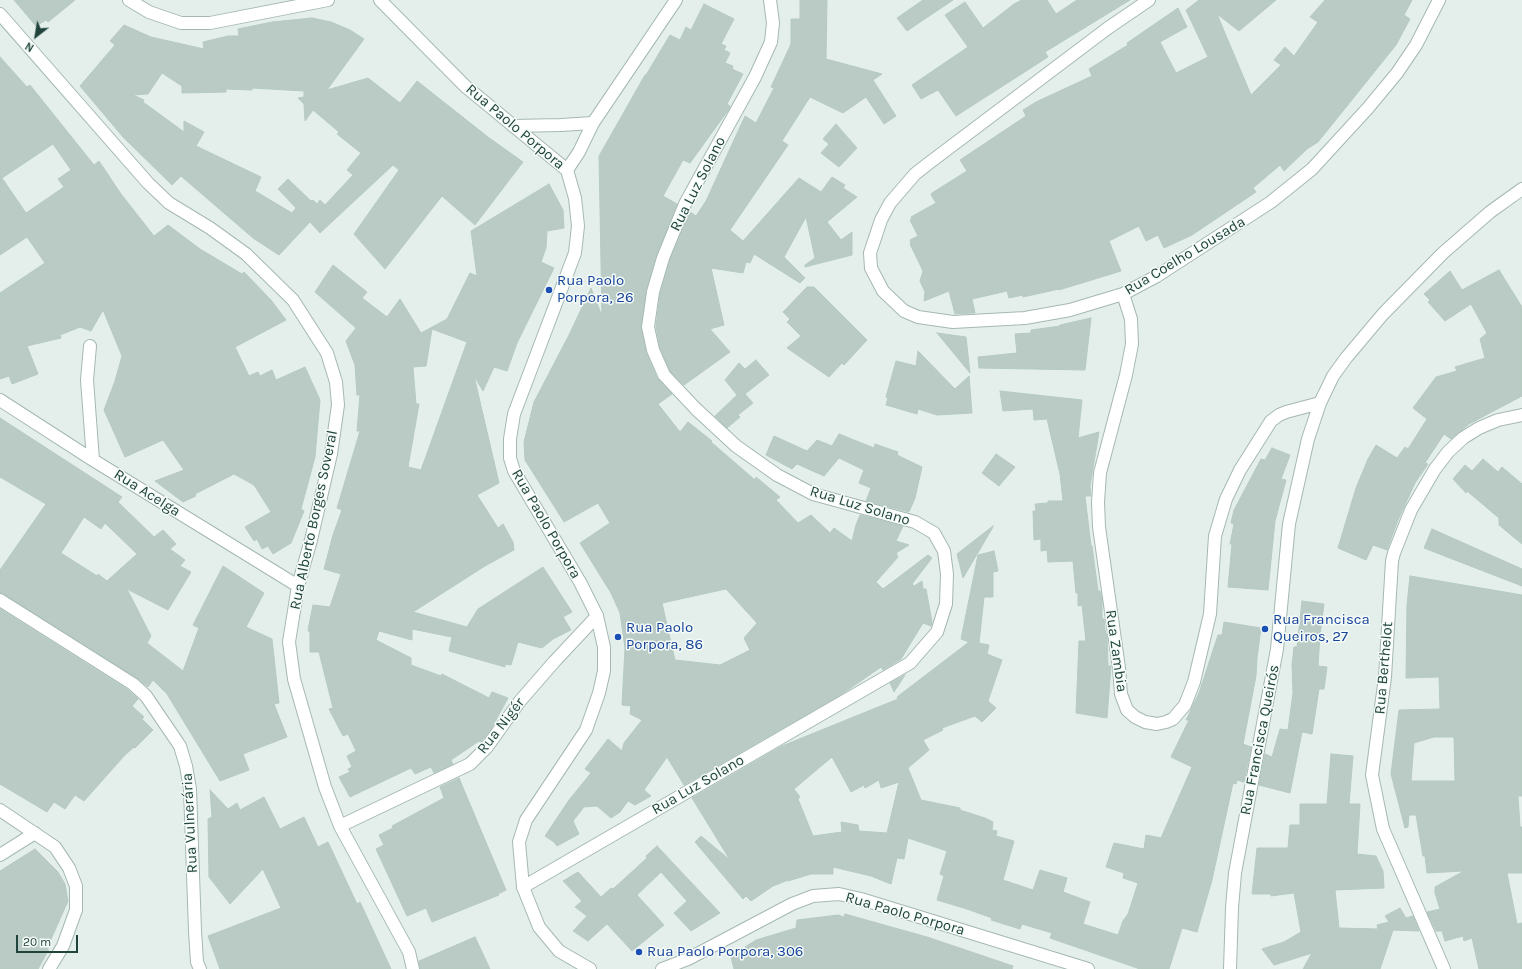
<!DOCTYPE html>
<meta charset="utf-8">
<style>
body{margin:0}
#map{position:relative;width:1522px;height:969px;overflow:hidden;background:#e4efeb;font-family:Karla,sans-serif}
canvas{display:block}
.north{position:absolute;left:16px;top:16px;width:40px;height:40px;-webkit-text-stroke:3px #f5fbf8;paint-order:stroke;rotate:211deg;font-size:11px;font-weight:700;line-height:16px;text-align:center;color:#20443c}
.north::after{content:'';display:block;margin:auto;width:14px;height:18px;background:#20443c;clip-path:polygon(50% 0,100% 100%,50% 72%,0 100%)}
.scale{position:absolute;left:16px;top:935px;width:62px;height:18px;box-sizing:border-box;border:2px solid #20443c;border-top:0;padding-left:5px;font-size:12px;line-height:14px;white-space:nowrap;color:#20443c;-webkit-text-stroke:3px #f5fbf8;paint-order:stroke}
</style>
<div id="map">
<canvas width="1522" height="969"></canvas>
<div class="north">N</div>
<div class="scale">20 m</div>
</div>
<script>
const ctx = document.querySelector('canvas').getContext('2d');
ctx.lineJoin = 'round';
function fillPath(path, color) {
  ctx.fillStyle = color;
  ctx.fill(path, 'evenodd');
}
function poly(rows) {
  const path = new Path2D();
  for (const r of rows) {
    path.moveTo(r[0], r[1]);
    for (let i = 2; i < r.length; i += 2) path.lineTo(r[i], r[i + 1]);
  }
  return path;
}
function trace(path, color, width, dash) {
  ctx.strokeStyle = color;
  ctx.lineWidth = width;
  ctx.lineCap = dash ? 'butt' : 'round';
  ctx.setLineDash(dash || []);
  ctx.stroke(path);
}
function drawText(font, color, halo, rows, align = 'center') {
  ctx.font = font + ' Karla,sans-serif';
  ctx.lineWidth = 3;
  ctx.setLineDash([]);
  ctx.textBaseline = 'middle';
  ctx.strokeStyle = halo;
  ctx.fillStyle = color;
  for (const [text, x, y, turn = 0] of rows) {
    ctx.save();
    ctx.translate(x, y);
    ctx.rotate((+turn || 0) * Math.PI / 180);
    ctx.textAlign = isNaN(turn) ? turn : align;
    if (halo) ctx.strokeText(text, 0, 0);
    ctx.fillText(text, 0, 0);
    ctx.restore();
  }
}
const building = poly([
 [14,0,75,0,48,22,46,20,36,26,14,0],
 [800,0,827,0,826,59,882,74,873,80,896,116,884,124,866,97,843,113,810,97,782,141,788,145,730,230,743,241,799,178,821,192,832,177,845,185,843,188,857,197,827,222,841,240,852,232,852,255,805,267,805,265,815,258,806,217,784,257,805,278,800,283,754,254,750,263,746,262,743,273,711,268,724,325,710,329,730,352,684,385,670,371,660,348,656,327,660,294,670,260,690,212,696,216,706,201,745,116,756,123,774,88,771,87,791,44,791,19,800,19,800,0],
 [923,0,953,0,907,31,897,18,923,0],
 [1022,0,1047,0,1056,14,1077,0,1130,0,1045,52,1048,57,956,116,938,90,921,99,912,85,968,47,945,15,965,2,983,28,1014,4,1022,0],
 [1199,0,1276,0,1239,31,1217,14,1251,95,1281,65,1274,60,1285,47,1294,56,1318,22,1310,17,1325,0,1412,0,1404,15,1410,19,1396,45,1318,142,1307,149,1284,171,1280,165,1253,188,1256,192,1192,235,1164,248,1158,235,1146,241,1139,226,1109,241,1121,271,1059,290,1059,289,1023,297,1023,295,1009,298,1007,291,972,299,975,313,972,313,955,314,949,291,924,301,925,292,920,281,923,271,910,244,911,243,910,240,918,236,910,220,912,219,911,217,936,203,931,195,932,193,967,171,960,160,1026,116,1023,110,1036,102,1092,76,1089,69,1128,45,1127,43,1178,8,1187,27,1160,42,1176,73,1208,57,1186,10,1199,0],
 [704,4,734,19,721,44,726,46,724,50,730,53,725,63,733,66,732,69,743,74,727,104,730,106,729,109,690,163,683,160,663,196,677,204,656,256,646,291,641,326,646,352,657,378,672,394,658,404,680,432,688,422,712,441,711,442,755,480,756,477,780,497,776,500,798,523,811,515,830,533,834,528,852,541,856,525,860,515,903,526,896,541,909,545,896,553,898,557,876,582,883,589,928,555,932,558,912,584,914,586,922,581,923,589,926,589,932,622,931,626,923,623,901,659,883,670,881,667,842,694,684,785,667,757,644,790,651,796,635,805,628,801,620,812,611,818,597,806,584,807,573,821,579,834,557,846,554,842,545,836,569,800,591,773,585,769,608,739,622,751,624,743,642,720,630,714,631,706,622,705,625,648,620,613,611,593,580,543,610,523,598,503,564,522,525,460,524,442,534,402,569,335,591,288,602,316,599,156,645,75,646,75,670,35,680,40,686,27,691,30,704,4],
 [726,589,757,623,744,638,750,650,720,665,675,660,662,603,726,589],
 [312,18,331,22,350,30,364,39,327,90,368,78,400,103,417,81,488,137,523,162,475,225,442,196,385,269,354,234,399,170,393,165,320,233,310,222,279,255,253,238,181,176,172,185,123,137,80,86,115,45,110,41,124,25,151,37,204,49,203,42,228,36,239,36,238,29,272,22,312,18],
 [162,73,182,86,182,93,226,92,226,89,252,90,252,88,304,91,304,97,298,98,304,104,305,121,313,110,339,132,337,134,361,153,347,170,353,175,325,205,320,200,317,204,313,200,311,201,288,179,278,189,296,208,292,213,255,191,261,177,196,146,204,132,184,121,184,132,143,102,144,100,133,95,148,94,162,73],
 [0,57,27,87,30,85,94,165,99,161,121,194,154,236,168,225,200,249,242,274,244,272,271,300,286,320,235,347,249,376,258,372,260,376,272,370,276,380,305,367,320,400,315,457,301,509,304,511,291,543,273,554,268,546,262,549,257,539,254,541,245,527,271,512,254,485,234,474,195,494,196,496,183,502,155,481,184,470,163,440,125,457,104,410,115,381,122,356,103,310,91,331,80,327,60,335,61,338,27,346,38,374,12,384,9,376,0,379,0,293,45,263,27,237,0,255,0,57],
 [53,144,71,170,58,179,64,187,26,213,2,178,53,144],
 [836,124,857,148,839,167,821,153,829,144,823,139,836,124],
 [549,184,563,210,564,228,547,231,546,248,541,262,554,268,517,343,507,371,494,367,483,391,474,376,499,483,477,495,498,528,503,524,513,542,514,550,485,566,413,612,467,627,478,609,543,567,572,612,563,617,571,630,553,639,542,648,518,642,511,665,505,664,505,667,449,651,452,637,412,629,412,640,379,631,376,640,411,658,411,665,441,676,442,674,489,698,492,692,508,698,491,729,481,742,479,741,451,760,453,764,434,773,431,767,415,774,411,768,350,797,339,777,350,772,348,769,352,767,347,756,356,751,348,734,343,736,329,709,333,708,319,652,310,652,310,633,308,630,313,605,330,607,341,574,324,569,333,535,342,510,337,508,360,431,357,431,360,395,357,395,355,365,346,341,356,328,315,292,333,265,367,292,362,298,387,317,400,299,421,333,447,319,470,273,477,276,471,231,549,184],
 [432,329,467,342,421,470,408,467,419,404,416,404,413,367,426,366,432,329],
 [1499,270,1522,307,1522,396,1469,424,1451,439,1444,434,1425,463,1428,464,1415,483,1398,520,1387,550,1373,545,1366,560,1338,548,1356,488,1368,459,1376,445,1397,458,1405,447,1408,449,1427,419,1413,408,1436,377,1457,371,1455,367,1485,358,1480,339,1487,333,1471,304,1445,321,1428,302,1430,300,1424,294,1450,271,1462,290,1499,270],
 [807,287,814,287,867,340,844,365,842,363,829,377,787,348,801,336,787,322,790,319,783,312,807,287],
 [1091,318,1085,370,979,368,978,357,1017,353,1015,334,1031,333,1031,330,1060,326,1060,325,1091,318],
 [937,333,966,337,970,373,937,333],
 [918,351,955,389,969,376,972,413,937,415,918,409,917,414,886,405,888,398,886,397,896,361,916,366,918,351],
 [756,360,769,375,745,394,753,403,738,415,740,417,727,428,715,416,737,395,725,380,739,363,745,369,756,360],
 [1000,391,1082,400,1078,438,1099,432,1090,486,1091,496,1085,496,1091,546,1092,546,1098,591,1100,591,1102,599,1102,619,1104,619,1105,630,1107,636,1108,666,1111,666,1107,718,1076,713,1079,641,1086,641,1082,605,1078,606,1078,593,1076,593,1073,561,1048,562,1047,550,1041,551,1041,539,1034,540,1033,511,1036,511,1035,504,1048,503,1048,501,1063,501,1060,474,1047,419,1034,420,1033,409,1003,411,1000,391],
 [0,418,122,497,118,502,154,537,163,530,176,544,170,549,185,560,180,566,191,572,168,610,127,589,151,636,147,643,183,671,199,628,193,625,223,566,264,593,246,627,272,639,279,703,274,704,287,737,243,754,249,770,220,781,167,694,153,680,148,687,137,678,4,594,0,593,0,570,46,504,0,477,0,418],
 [84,517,101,529,105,523,137,554,107,581,98,574,97,576,61,553,84,517],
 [839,434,874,448,875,444,898,452,897,455,922,467,915,498,909,512,866,501,871,488,859,483,864,470,839,458,824,476,797,464,792,469,766,455,774,436,807,451,817,440,832,446,839,434],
 [1272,448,1290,455,1281,479,1286,480,1275,521,1268,590,1228,587,1232,544,1230,544,1234,524,1231,523,1234,510,1261,459,1265,460,1272,448],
 [996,454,1015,467,999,486,982,473,996,454],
 [1483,459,1498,472,1502,467,1522,484,1522,544,1499,525,1499,518,1467,491,1466,493,1453,479,1465,465,1472,471,1483,459],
 [993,526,993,527,963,578,957,554,993,526],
 [1432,529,1522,569,1522,586,1424,548,1432,529],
 [994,551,998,571,993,572,993,597,984,597,979,643,989,645,987,654,1002,660,988,701,996,708,982,722,975,716,942,728,943,730,923,740,929,750,908,768,921,800,960,808,960,810,985,818,993,822,992,830,997,831,996,836,1014,841,1003,880,1033,890,1040,870,1067,878,1063,892,1090,902,1083,924,1118,935,1123,921,1128,914,1138,883,1123,878,1124,873,1106,867,1114,843,1144,849,1146,835,1161,838,1192,767,1171,757,1189,720,1186,720,1199,693,1218,635,1222,635,1224,622,1261,628,1257,658,1256,676,1243,744,1251,747,1244,782,1237,780,1236,784,1233,783,1212,880,1197,932,1182,928,1169,969,1140,969,1050,938,1052,933,1022,924,1020,929,991,920,992,918,967,909,937,900,944,876,940,874,947,851,908,838,904,859,897,858,891,884,871,876,833,867,833,874,811,874,788,881,788,880,773,886,751,901,746,896,743,899,695,842,701,836,730,860,692,798,782,746,898,699,897,697,969,642,961,639,978,555,994,551],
 [832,757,851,792,864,785,865,788,879,780,881,788,899,782,887,833,859,831,858,825,841,822,842,832,813,836,798,799,800,797,794,789,832,757],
 [1410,576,1522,595,1522,796,1518,796,1520,827,1522,827,1522,873,1507,873,1517,924,1522,923,1522,969,1479,969,1472,938,1464,941,1463,936,1445,941,1442,931,1436,931,1427,912,1440,909,1435,893,1435,887,1464,871,1427,873,1425,856,1423,856,1416,815,1409,815,1408,827,1405,828,1391,774,1399,710,1440,709,1439,677,1406,678,1407,605,1410,576],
 [1434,737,1454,737,1455,781,1411,781,1414,743,1434,737],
 [1302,601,1324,604,1320,635,1318,666,1327,667,1324,689,1319,689,1312,734,1302,732,1290,793,1259,785,1265,754,1272,757,1280,729,1288,730,1293,693,1292,665,1294,647,1297,647,1302,601],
 [0,609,128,690,138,699,132,706,144,717,142,719,153,730,135,748,134,747,125,755,84,801,75,795,65,809,54,802,47,812,0,784,0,609],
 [905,675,894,692,890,683,905,675],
 [1331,754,1353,756,1349,804,1360,804,1357,854,1376,856,1383,871,1384,888,1335,890,1339,928,1378,929,1377,925,1389,922,1385,916,1400,908,1406,918,1413,916,1419,931,1393,930,1380,969,1303,969,1312,953,1274,965,1262,949,1284,942,1301,932,1294,893,1271,896,1271,894,1252,894,1257,848,1288,848,1290,825,1300,825,1300,804,1327,804,1331,754],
 [459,778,506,890,498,894,499,895,432,922,426,908,407,916,376,849,384,845,379,835,393,828,392,826,444,798,440,787,459,778],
 [210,790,228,809,237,803,240,810,264,797,280,829,304,817,318,847,328,842,357,904,360,902,391,969,220,969,208,936,281,908,263,869,230,904,209,877,208,819,212,817,210,790],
 [657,846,720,913,691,931,674,913,687,901,661,872,637,895,664,925,632,951,607,924,588,941,573,931,587,916,575,907,582,901,563,881,578,872,601,897,611,888,613,889,647,858,646,856,657,846],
 [35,849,58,872,65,884,68,901,48,946,48,951,38,969,0,969,0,871,35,849],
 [845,914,927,937,1013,966,1012,969,734,969,731,957,746,950,745,947,756,940,796,928,797,920,838,915,844,917,845,914],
 [475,937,490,969,420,969,419,961,475,937]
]);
fillPath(building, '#b9cbc4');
trace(building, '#b5cac2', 1);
const minor = poly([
 [1149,0,1108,28,929,163,915,174,890,203,881,220,870,253,871,268,883,291,904,311,918,317,953,322,1025,318,1070,310,1123,294,1157,276,1271,202,1312,169,1368,108,1397,73,1416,45,1439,0],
 [0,14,148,183,169,203,210,228,246,254,293,300,327,353,336,382,338,405,331,454,311,540,298,586,289,642,294,679,325,787,340,826,409,952,413,969],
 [513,126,561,125,593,123],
 [567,170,579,152,593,123,676,0],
 [1123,294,1131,319,1132,344,1126,375,1100,473,1098,502,1099,527,1119,668,1121,694,1127,710,1135,717,1145,722,1157,724,1166,722,1173,719,1185,705,1194,682,1210,614,1215,536,1226,499,1240,470,1271,421,1279,415,1286,412,1320,403],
 [90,346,87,380,93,460,298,586],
 [0,400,93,460],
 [0,600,133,684,146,696,180,746,186,766,190,789,195,931,197,962,200,969],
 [0,810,55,847,69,868,76,886,76,910,63,946,49,969],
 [340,826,470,764,487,747,520,701,554,662,597,616],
 [0,855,35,833],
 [523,887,910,663,937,632,946,604,947,574,944,551,934,533,915,522,813,494,777,475,736,446,696,409,664,375,653,350,648,327,653,292,663,258,685,204,755,77,771,42,773,23,770,0],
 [1230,969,1232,908,1235,873,1277,649,1289,524,1308,439,1320,403,1333,376,1346,358,1383,314,1443,253,1490,212,1522,189],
 [1444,969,1383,829,1372,775,1385,677,1392,561,1394,553,1411,510,1435,469,1448,452,1463,438,1479,428,1498,420,1522,415]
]);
const tertiary = poly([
 [129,0,149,12,181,23,210,23,328,0],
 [380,0,465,86,567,170,575,198,578,226,575,253,514,414,510,439,510,458,514,471,580,582,597,616,604,647,604,671,599,693,586,730,526,820,519,842,523,887,539,927,559,951,590,969],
 [662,969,688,959,792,904,813,896,839,894,861,899,1088,969]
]);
trace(minor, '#a5b8b3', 14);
trace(tertiary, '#a5b8b3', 14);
trace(minor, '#fff', 12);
trace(tertiary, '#fff', 12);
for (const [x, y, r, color] of [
 [549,290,4,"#1a4fb4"],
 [1265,629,4,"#1a4fb4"],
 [618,637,4,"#1a4fb4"],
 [639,952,4,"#1a4fb4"]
]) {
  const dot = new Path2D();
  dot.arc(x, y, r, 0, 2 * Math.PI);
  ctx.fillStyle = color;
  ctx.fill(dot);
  trace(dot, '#f5fbf8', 1.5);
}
drawText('15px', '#20443c', '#f5fbf8', [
 ["Rua Paolo Porpora",515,127,40],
 ["Rua Luz Solano",698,184,-63],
 ["Rua Coelho Lousada",1185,256,-31],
 ["Rua Acelga",147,493,32],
 ["Rua Luz Solano",860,506,17],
 ["Rua Alberto Borges Soveral",314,520,-78],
 ["Rua Paolo Porpora",546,524,60],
 ["Rua Zambia",1116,651,82],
 ["Rua Berthelot",1384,668,-85],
 ["Rua Nigér",501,726,-52],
 ["Rua Francisca Queirós",1260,740,-79],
 ["Rua Luz Solano",698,785,-30],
 ["Rua Vulnerária",190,823,-93],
 ["Rua Paolo Porpora",905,914,16]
]);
drawText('15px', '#164399', '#f5fbf8', [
 ["Rua Paolo",557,281],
 ["Porpora, 26",557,298],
 ["Rua Francisca",1273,620],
 ["Queiros, 27",1273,637],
 ["Rua Paolo",626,628],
 ["Porpora, 86",626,645],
 ["Rua Paolo Porpora, 306",647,952]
], 'left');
</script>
